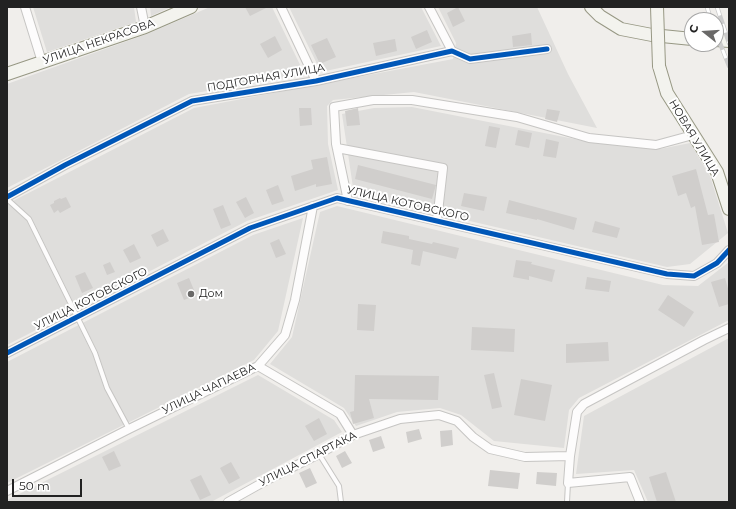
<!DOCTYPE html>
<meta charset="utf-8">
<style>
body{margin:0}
#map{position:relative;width:736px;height:509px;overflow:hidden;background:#f0eeeb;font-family:Montserrat,sans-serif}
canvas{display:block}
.frame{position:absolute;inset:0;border:8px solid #222;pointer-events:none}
.north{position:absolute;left:684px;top:12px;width:40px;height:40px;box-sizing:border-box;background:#fff;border:1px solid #a7a7a7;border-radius:50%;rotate:287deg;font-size:11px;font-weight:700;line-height:16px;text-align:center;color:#222}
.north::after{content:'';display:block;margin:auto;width:14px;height:18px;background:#6a6968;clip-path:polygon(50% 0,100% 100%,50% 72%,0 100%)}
.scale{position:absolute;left:12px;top:479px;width:70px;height:18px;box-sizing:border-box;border:2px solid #222;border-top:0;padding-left:5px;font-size:12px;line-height:14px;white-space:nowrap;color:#222;-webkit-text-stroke:3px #fff;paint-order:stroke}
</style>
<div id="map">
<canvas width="736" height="509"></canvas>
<div class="frame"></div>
<div class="north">С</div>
<div class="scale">50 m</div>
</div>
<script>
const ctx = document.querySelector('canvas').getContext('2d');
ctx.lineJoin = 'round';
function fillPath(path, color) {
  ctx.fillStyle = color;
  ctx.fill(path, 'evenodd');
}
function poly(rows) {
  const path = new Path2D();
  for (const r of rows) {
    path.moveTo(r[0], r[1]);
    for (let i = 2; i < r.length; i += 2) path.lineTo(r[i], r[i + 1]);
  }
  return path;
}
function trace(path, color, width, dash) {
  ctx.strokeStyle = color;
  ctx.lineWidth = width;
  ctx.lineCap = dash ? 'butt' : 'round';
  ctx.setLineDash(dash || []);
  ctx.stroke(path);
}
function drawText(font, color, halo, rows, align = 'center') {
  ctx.font = font + ' Montserrat,sans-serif';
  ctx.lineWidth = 4;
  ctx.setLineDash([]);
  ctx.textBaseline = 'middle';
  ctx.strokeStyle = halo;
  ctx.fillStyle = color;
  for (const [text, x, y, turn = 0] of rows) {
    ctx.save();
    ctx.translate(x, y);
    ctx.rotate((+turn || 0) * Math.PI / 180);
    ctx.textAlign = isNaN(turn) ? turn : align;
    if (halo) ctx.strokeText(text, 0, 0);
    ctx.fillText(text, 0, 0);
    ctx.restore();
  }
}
fillPath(poly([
 [33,7,134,7,136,22,47,52],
 [150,7,171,7,151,16],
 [210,7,272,7,305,75,189,94,7,188,7,84,147,34],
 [289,7,421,7,441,46,321,72],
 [438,7,537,7,568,74,597,128,414,92,333,100,327,106,328,144,338,190,247,221,7,345,7,204,194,108,453,59,456,43],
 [412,107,595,143,660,149,690,143,710,176,728,233,690,264,667,267,354,194,342,114,374,108],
 [337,206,663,285,698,286,729,262,729,320,579,398,569,410,564,448,494,441,461,415,440,408,397,412,356,426,344,408,270,364,292,337,320,212],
 [303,218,278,331,254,360,7,483,7,362,253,235],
 [729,338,729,502,648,502,634,470,576,474,584,416],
 [258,375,334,420,342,432,211,502,7,502,7,500]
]), '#dfdedc');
fillPath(poly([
 [245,7,268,7,250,16],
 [458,7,465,21,453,27,447,13],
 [427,30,432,42,416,49,411,37],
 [531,33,532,45,513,47,512,36],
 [275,36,282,50,268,58,260,44],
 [327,38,336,57,320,64,311,45],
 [395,39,397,51,376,56,373,43],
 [299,108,311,108,312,125,300,126],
 [358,108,360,125,347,126,345,111],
 [547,109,560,111,557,122,545,119],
 [489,126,500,128,496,148,485,146],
 [518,130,532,133,529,148,515,145],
 [546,139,559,142,556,158,543,156],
 [327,157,332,184,316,187,316,184,295,191,291,176,313,169,311,160],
 [358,165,436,185,432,199,355,179],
 [696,169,708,215,714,214,719,242,702,245,695,206,691,208,686,193,678,196,672,176],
 [278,185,284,201,272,205,266,190],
 [464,193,487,197,484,211,461,206],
 [66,197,71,207,60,213,58,210,54,213,50,205,54,203,54,201,60,198,61,199],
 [246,197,254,213,245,218,236,202],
 [509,200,577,218,574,230,537,219,537,220,506,213],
 [223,205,231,225,221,229,213,209],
 [595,221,620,228,617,238,592,232],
 [163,229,169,241,157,247,151,235],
 [383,231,409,236,409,239,432,244,433,242,459,248,456,259,423,251,420,266,411,264,413,250,381,243],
 [279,239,286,254,276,258,270,243],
 [134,244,141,258,130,263,123,250],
 [516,260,532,262,531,264,555,270,552,282,529,276,529,280,513,277],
 [110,262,115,272,107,275,103,265],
 [85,272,93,288,82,293,75,276],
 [587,277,611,281,609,292,585,289],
 [189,278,196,295,184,300,177,283],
 [725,278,729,292,729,304,719,307,711,282],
 [668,295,694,312,684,327,658,310],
 [358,304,376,305,374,331,357,330],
 [472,327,515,329,514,352,471,350],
 [608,342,609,361,566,363,566,344],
 [494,373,502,407,492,409,484,375],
 [355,375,439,376,438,400,369,399,374,418,353,424,350,412,354,411],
 [521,379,552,385,545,421,514,415],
 [319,418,327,434,314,441,305,426],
 [419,429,422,439,408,443,406,432],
 [452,430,453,445,441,447,440,431],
 [381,436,385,448,373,452,369,440],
 [114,451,121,466,109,471,102,457],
 [345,451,352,463,342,468,336,456],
 [231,462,240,478,229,484,220,468],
 [310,468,317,483,306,488,299,473],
 [490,470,520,473,518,489,488,486],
 [537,472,557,473,556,486,536,484],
 [666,472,676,502,657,502,649,477],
 [201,475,211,495,200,500,190,480]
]), '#d0cecc');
const lane = poly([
 [7,199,29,219,95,353,107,388,129,429],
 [319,454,339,486,341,502],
 [567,502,568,483]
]);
const street = poly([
 [25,7,42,62],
 [141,7,145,27],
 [281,7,316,81],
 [429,7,452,51],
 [337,148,443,168,437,221],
 [7,197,65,165,192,101,316,81,452,51,470,59,547,49],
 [348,201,336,144,334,107,373,100,412,100,517,117,589,138,656,145,693,135],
 [7,353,250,228,337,198,667,274,694,276,717,263,729,250],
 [258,366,340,414,353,435],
 [7,491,129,429,258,366,285,335,295,300,313,206],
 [228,502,269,479,319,454,353,435,400,419,439,415,457,421,473,437,490,449,525,457,570,456],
 [640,502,630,477,568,483,570,456,577,412,584,404,704,340,729,328]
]);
const secondary = poly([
 [591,7,600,16,621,29,652,35,692,39],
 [716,40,729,41],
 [659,66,667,93,717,172,729,209],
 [7,74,145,27,191,7]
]);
trace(lane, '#c6c5c3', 6);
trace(street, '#c6c5c3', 10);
trace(secondary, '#979884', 14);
trace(lane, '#fdfcfc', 4);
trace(street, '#fdfcfc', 8);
trace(secondary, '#f3f3ee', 12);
const rail = poly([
 [707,7,711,20],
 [717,7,729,43],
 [716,33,729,66]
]);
trace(rail, '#ccc', 4.5);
trace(rail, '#fff', 3, [9]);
const secondaryBridge = poly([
 [657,7,659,66]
]);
trace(secondaryBridge, '#979884', 14, []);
trace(secondaryBridge, '#f3f3ee', 12);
trace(poly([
 [7,197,65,165,192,101,316,81,452,51,470,59,547,49],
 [7,353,250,228,337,198,667,274,694,276,717,263,729,250]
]), '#0057b8', 5);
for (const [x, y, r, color] of [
 [191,294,4,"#6a6968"]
]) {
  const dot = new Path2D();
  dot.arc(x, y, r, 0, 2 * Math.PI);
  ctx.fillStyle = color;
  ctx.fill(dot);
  trace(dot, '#fff', 1.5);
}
drawText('11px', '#222', '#fff', [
 ["УЛИЦА НЕКРАСОВА",99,42,-19],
 ["ПОДГОРНАЯ УЛИЦА",266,78,-10],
 ["НОВАЯ УЛИЦА",694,138,59],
 ["УЛИЦА КОТОВСКОГО",408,204,13],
 ["УЛИЦА КОТОВСКОГО",91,299,-27],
 ["УЛИЦА ЧАПАЕВА",209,389,-26],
 ["УЛИЦА СПАРТАКА",308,459,-27]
]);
drawText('11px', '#222', '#fff', [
 ["Дом",199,294]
], 'left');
</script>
